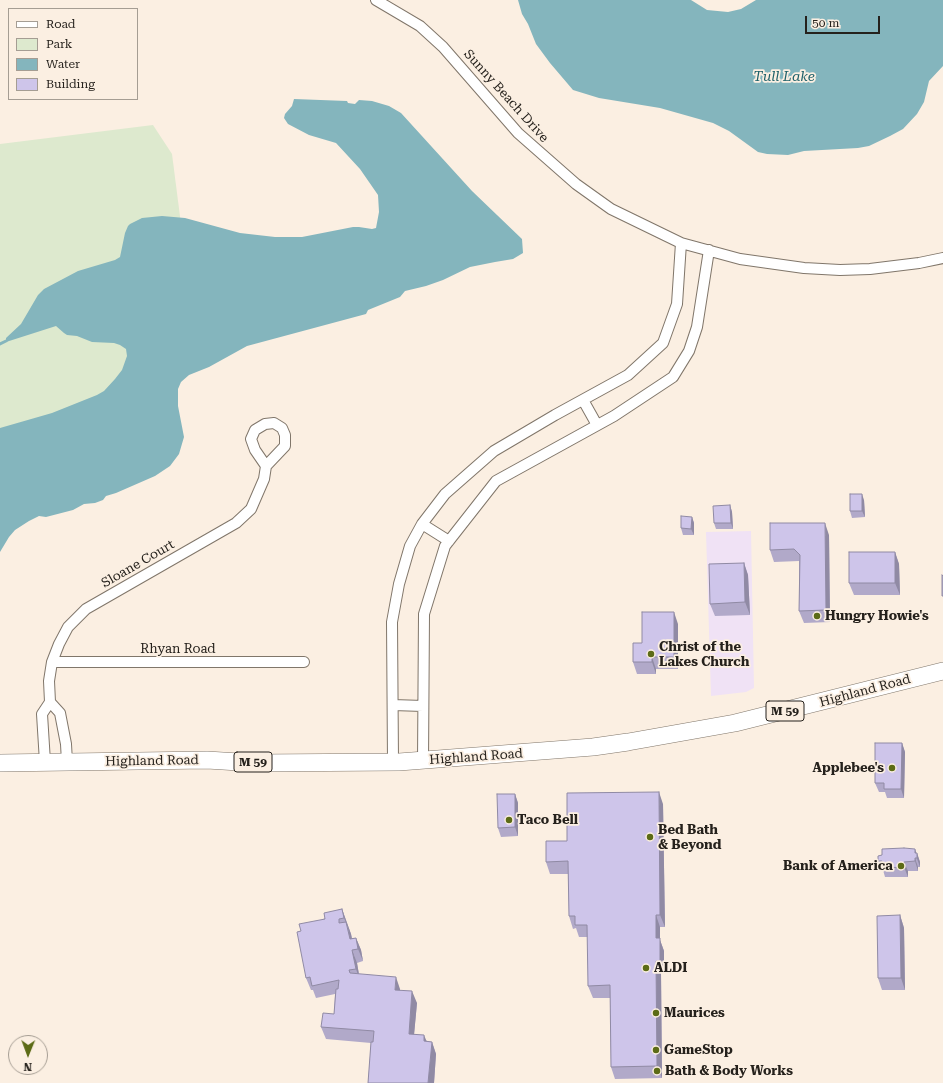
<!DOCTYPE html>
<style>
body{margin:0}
#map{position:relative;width:943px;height:1083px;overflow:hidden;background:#fbefe2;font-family:"Roboto Serif",serif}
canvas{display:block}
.legend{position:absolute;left:8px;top:8px;width:130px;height:92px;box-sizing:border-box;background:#fbefe2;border:1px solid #a59d93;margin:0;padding:5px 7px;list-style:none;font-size:12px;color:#25211c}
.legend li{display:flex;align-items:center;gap:8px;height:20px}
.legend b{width:20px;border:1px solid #a59d93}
.north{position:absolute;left:8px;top:1035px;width:40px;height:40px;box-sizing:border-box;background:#fbefe2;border:1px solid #a59d93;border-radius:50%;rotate:181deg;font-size:11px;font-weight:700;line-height:16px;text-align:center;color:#25211c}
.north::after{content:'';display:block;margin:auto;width:14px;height:18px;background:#5c6b16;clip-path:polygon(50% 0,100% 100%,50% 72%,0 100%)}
.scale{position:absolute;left:805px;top:16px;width:75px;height:18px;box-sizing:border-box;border:2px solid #25211c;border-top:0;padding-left:5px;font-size:12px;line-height:14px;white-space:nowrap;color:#25211c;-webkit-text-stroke:3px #fbefe2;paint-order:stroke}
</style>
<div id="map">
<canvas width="943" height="1083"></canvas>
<ul class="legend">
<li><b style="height:5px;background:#fff"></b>Road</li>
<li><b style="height:11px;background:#dde9ce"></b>Park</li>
<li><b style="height:11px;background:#84b5bd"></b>Water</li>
<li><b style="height:11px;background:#cec5ea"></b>Building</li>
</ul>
<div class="north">N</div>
<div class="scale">50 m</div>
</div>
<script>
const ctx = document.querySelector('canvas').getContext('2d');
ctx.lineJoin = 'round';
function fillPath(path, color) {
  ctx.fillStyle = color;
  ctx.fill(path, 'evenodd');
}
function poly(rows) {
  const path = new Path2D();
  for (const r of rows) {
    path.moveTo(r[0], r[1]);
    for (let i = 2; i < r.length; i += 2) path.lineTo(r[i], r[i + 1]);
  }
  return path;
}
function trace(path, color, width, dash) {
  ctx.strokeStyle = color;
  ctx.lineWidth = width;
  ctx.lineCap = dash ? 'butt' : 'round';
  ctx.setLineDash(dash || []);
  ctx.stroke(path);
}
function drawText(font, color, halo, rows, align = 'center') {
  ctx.font = font + ' "Roboto Serif",serif';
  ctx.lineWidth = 3.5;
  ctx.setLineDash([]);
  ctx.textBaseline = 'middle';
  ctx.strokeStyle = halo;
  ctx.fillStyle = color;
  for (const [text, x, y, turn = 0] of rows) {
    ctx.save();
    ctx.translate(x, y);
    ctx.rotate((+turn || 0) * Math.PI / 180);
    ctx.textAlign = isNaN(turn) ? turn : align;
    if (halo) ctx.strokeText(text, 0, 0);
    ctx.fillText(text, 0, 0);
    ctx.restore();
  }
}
fillPath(poly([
 [751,531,754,688,746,692,711,696,706,532]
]), '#f0e2f5');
fillPath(poly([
 [153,125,172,154,182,232,123,401,0,456,0,144]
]), '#dde9ce');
fillPath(poly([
 [518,0,691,0,707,10,728,12,741,9,756,0,943,0,943,66,929,81,924,102,917,114,903,129,890,136,869,146,858,148,804,151,788,155,767,154,758,152,729,131,713,123,660,108,599,98,573,90,550,63,536,44,528,24,522,14],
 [294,99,347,101,348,103,355,104,359,100,372,101,389,106,401,113,472,191,522,239,523,253,513,259,495,262,470,267,443,280,426,286,405,291,400,297,368,310,366,314,247,346,209,367,189,375,181,382,178,389,178,406,184,437,179,454,170,466,155,476,116,493,106,496,103,500,95,503,84,504,73,510,46,517,39,516,29,521,15,530,9,537,0,552,0,428,52,413,97,395,104,391,115,379,122,370,127,356,126,349,120,345,114,343,92,342,77,336,67,335,64,333,56,326,6,342,6,338,21,324,38,295,44,289,78,271,115,260,120,257,125,233,128,226,130,224,142,218,162,216,185,218,240,233,275,237,302,237,353,227,359,227,372,229,376,228,379,212,378,195,360,169,336,143,309,135,288,124,284,118,285,114,292,106]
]), '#84b5bd');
trace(poly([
 [0,344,6,341]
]), '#84b5bd', 3);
const minor = poly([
 [376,0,420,26,443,47,518,133,576,184,611,209,681,243,740,259,804,268,840,270,870,269,919,263,943,258],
 [583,400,597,425],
 [422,524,449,541],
 [52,662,304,662],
 [50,702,49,681,52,662,59,644,68,627,86,609,236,523,251,509,264,479,266,466,285,446,285,435,282,428,274,423,265,424,255,430,251,439,255,450,266,466],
 [393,705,423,706],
 [423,761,424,614,445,546,496,481,614,416,673,377,689,351,697,327,709,250],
 [45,762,42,714,50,702,60,713,66,744,67,762],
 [393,762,392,622,399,584,410,546,422,524,445,494,494,451,555,415,628,375,663,343,677,304,681,243]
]);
const trunk = poly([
 [0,763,207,760,255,763,399,762,593,747,628,742,735,723,943,671]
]);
trace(minor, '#80766a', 12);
trace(trunk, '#80766a', 18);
trace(minor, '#fff', 10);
trace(trunk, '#fff', 17);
fillPath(poly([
 [864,500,865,517,852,518,850,511],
 [730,505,732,512,733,529,716,529,714,523],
 [692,517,694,523,694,535,683,535,681,528],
 [829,535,830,622,804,623,799,611,799,561,774,562,770,550],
 [895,552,899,564,900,595,854,595,849,583],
 [744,563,748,575,750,615,715,616,710,604],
 [678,624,678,669,656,669,656,674,637,674,633,662,642,643],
 [902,743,905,752,904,798,887,798,885,792,879,792,875,783],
 [515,794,518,803,518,836,501,837,498,828],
 [663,804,665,927,660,927,660,940,664,951,664,973,661,973,662,1078,615,1079,611,1067,610,998,593,998,588,986,588,937,579,937,576,928,573,929,569,916,568,874,550,874,546,862,567,841],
 [915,849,916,853,917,853,920,862,920,867,918,867,918,871,908,871,908,877,885,877,883,870,882,870,878,861,882,855],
 [342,909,351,934,352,938,356,938,361,950,363,961,357,963,359,974,400,989,400,990,417,1003,414,1034,427,1041,432,1042,436,1054,434,1083,368,1083,371,1043,326,1039,321,1027,334,1014,335,994,316,998,313,990,311,990,306,978,301,931],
 [900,915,904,928,905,990,882,990,878,978]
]), '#b1a9c9');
fillPath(poly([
 [862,494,864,500,865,517,862,511],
 [730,505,732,512,733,529,731,523],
 [692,517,694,523,694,535,691,529],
 [825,523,829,535,830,622,826,610],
 [895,552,899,564,900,595,895,583],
 [744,563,748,575,750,615,745,602],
 [674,612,678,624,678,669,674,657],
 [652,657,656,669,656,674,652,662],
 [902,743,905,752,904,798,901,789],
 [659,792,663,804,665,927,660,915],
 [515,794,518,803,518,836,515,827],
 [915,849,917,855,917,853,920,862,920,867,915,853],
 [915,858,918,867,918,871,915,861],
 [904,862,908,871,908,877,904,867],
 [342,909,351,934,354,951,350,939,348,928,344,918],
 [656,915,660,927,660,940,664,951,664,973,660,961,656,938],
 [900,915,904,928,905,990,901,978],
 [356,938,361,950,363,961,358,949],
 [352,950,357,963,360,981,356,969],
 [656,961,661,973,662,1078,657,1066],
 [396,977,400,989,399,1002,395,990],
 [412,991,417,1003,413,1046,409,1034],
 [424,1035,429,1047,424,1041],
 [432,1042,436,1054,434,1083,428,1083]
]), '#908aa4');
const building = poly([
 [850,494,862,494,862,511,850,511,850,494],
 [730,505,731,523,714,523,713,506,730,505],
 [681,516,692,517,691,529,681,528,681,516],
 [770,523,825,523,826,610,799,611,800,555,794,549,770,550,770,523],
 [849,552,895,552,895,583,849,583,849,552],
 [744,563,745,602,710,604,709,564,744,563],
 [942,575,943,576,943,596,942,596,942,575],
 [642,612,674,612,674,657,652,657,652,662,633,662,633,643,642,643,642,612],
 [875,743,902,743,901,789,884,789,884,783,875,783,875,743],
 [659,792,660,915,656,915,656,938,660,938,660,961,656,961,657,1066,611,1067,610,985,588,986,587,925,575,925,575,916,569,916,568,861,546,862,546,841,567,841,567,793,659,792],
 [497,794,515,794,515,827,498,828,497,794],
 [904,848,915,849,915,853,917,853,917,858,915,858,915,861,904,862,904,867,882,868,882,861,878,861,878,856,882,855,882,849,904,848],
 [342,909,344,918,339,919,339,923,346,922,350,939,356,938,358,949,352,950,356,969,349,970,350,973,396,977,395,990,412,991,409,1034,424,1035,424,1041,432,1042,428,1083,368,1083,371,1042,373,1042,374,1031,321,1027,323,1013,334,1014,336,989,338,989,339,980,312,986,310,977,306,978,297,932,301,931,299,924,325,919,324,913,342,909],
 [900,915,901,978,878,978,877,916,900,915]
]);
fillPath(building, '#cec5ea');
trace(building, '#908aa4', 1);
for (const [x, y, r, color] of [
 [817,616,4,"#5c6b16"],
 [651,654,4,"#5c6b16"],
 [892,768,4,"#5c6b16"],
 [509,820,4,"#5c6b16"],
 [650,837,4,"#5c6b16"],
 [901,866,4,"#5c6b16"],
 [646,968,4,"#5c6b16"],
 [656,1013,4,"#5c6b16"],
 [656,1050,4,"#5c6b16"],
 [657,1071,4,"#5c6b16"]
]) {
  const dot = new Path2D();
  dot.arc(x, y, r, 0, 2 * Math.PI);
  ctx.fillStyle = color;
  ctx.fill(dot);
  trace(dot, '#fbefe2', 1.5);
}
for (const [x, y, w] of [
 [785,711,38],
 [253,762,38]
]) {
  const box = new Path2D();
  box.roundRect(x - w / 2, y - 10, w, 20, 3);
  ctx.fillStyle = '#fbefe2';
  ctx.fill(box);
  trace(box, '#25211c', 1);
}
drawText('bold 12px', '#25211c', null, [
 ["M 59",785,711],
 ["M 59",253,762]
]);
drawText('13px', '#25211c', '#fbefe2', [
 ["Sunny Beach Drive",506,96,48],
 ["Sloane Court",138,564,-30],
 ["Rhyan Road",178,649],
 ["Highland Road",865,691,-15],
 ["Highland Road",476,757,-4],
 ["Highland Road",152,761,-1]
]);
drawText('bold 13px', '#25211c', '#fbefe2', [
 ["Hungry Howie's",825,616],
 ["Christ of the",659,647],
 ["Lakes Church",659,662],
 ["Applebee's",884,768,"right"],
 ["Taco Bell",517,820],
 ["Bed Bath",658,830],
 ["& Beyond",658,845],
 ["Bank of America",893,866,"right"],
 ["ALDI",654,968],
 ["Maurices",664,1013],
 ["GameStop",664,1050],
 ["Bath & Body Works",665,1071]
], 'left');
drawText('italic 14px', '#1f616a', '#fbefe2', [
 ["Tull Lake",784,77]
]);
</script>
